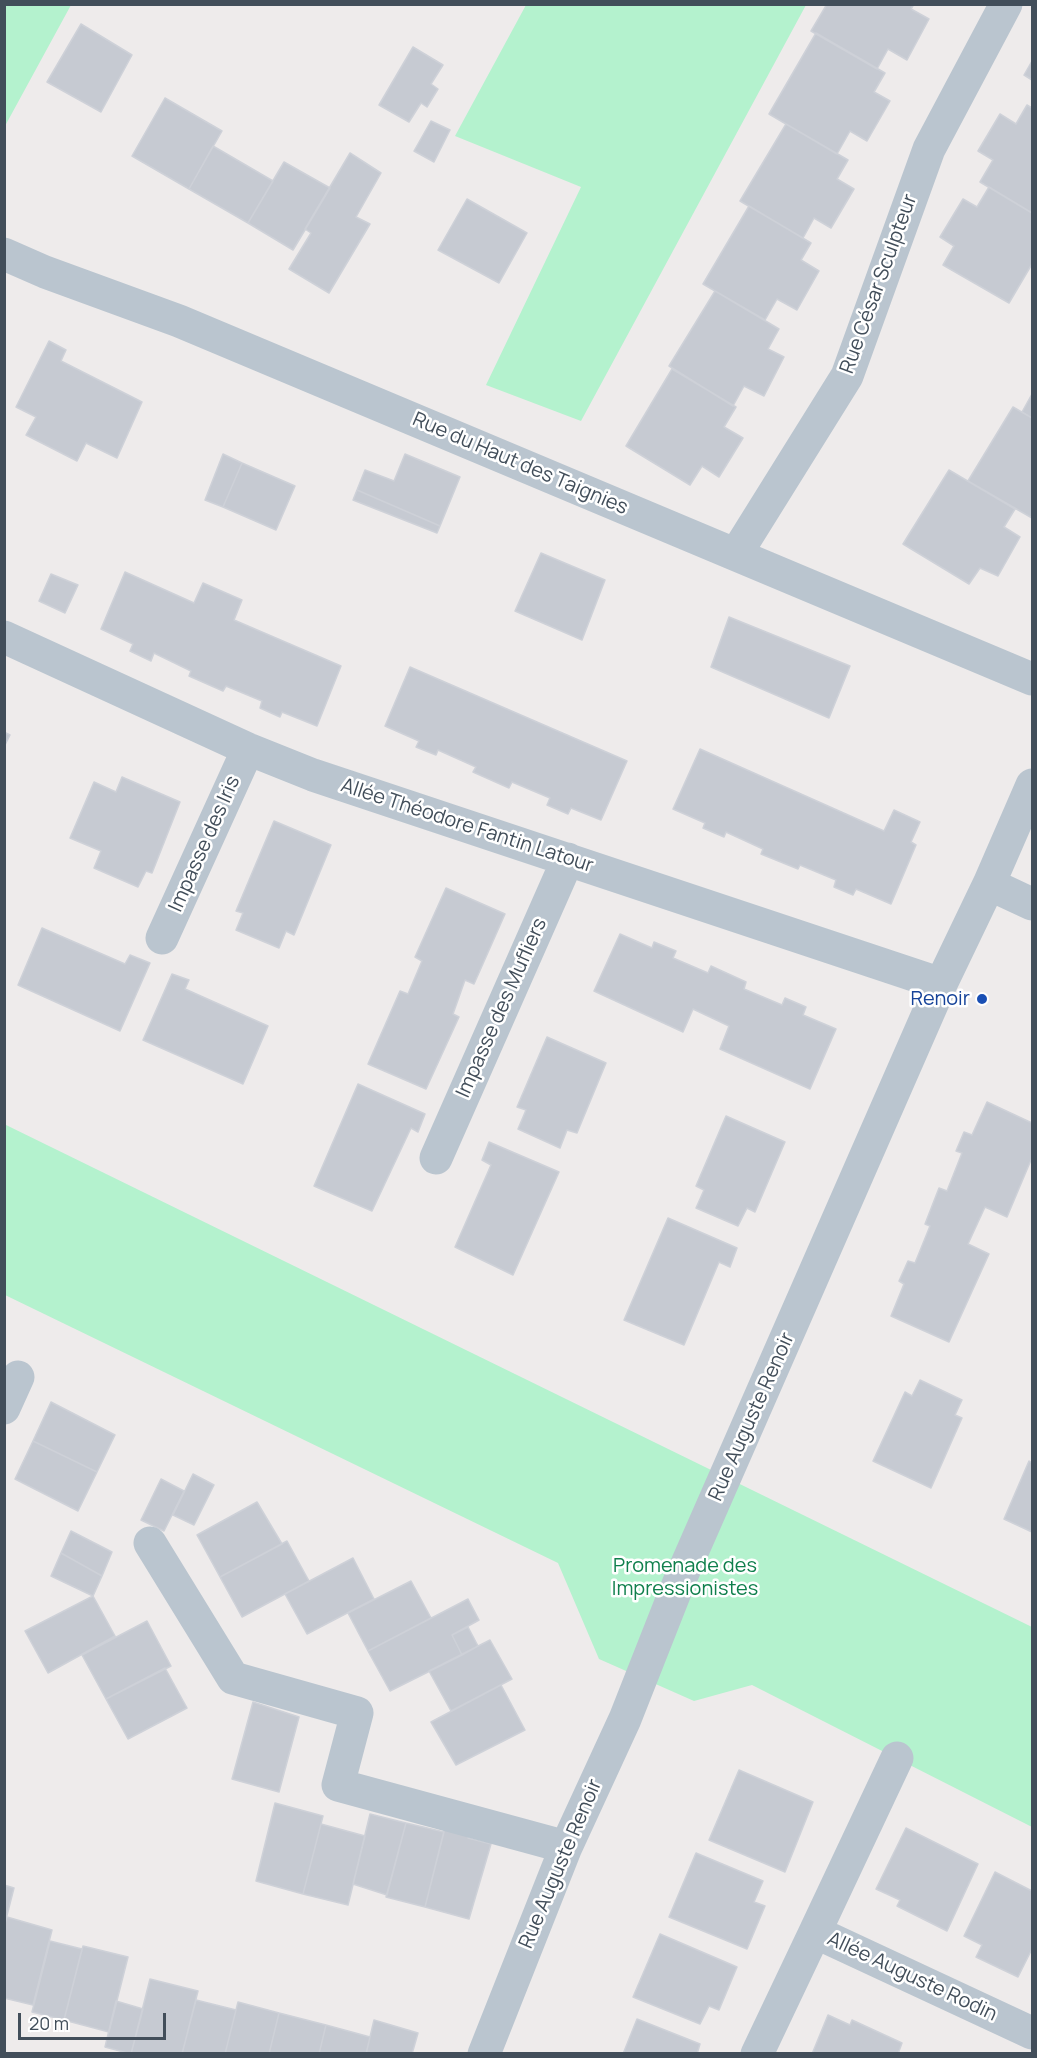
<!DOCTYPE html>
<meta charset="utf-8">
<style>
body{margin:0}
#map{position:relative;width:1037px;height:2058px;overflow:hidden;background:#eeebeb;font-family:Manrope,sans-serif}
canvas{display:block}
.frame{position:absolute;inset:0;border:6px solid #424e5a;pointer-events:none}
.scale{position:absolute;left:18px;top:2013px;width:148px;height:27px;box-sizing:border-box;border:3px solid #424e5a;border-top:0;padding-left:8px;font-size:18px;line-height:21px;white-space:nowrap;color:#424e5a;-webkit-text-stroke:4px #fff;paint-order:stroke}
</style>
<div id="map">
<canvas width="1037" height="2058"></canvas>
<div class="frame"></div>
<div class="scale">20 m</div>
</div>
<script>
const ctx = document.querySelector('canvas').getContext('2d');
ctx.lineJoin = 'round';
function fillPath(path, color) {
  ctx.fillStyle = color;
  ctx.fill(path, 'evenodd');
}
function poly(rows) {
  const path = new Path2D();
  for (const r of rows) {
    path.moveTo(r[0], r[1]);
    for (let i = 2; i < r.length; i += 2) path.lineTo(r[i], r[i + 1]);
  }
  return path;
}
function trace(path, color, width, dash) {
  ctx.strokeStyle = color;
  ctx.lineWidth = width;
  ctx.lineCap = dash ? 'butt' : 'round';
  ctx.setLineDash(dash || []);
  ctx.stroke(path);
}
function drawText(font, color, halo, rows, align = 'center') {
  ctx.font = font + ' Manrope,sans-serif';
  ctx.lineWidth = 5;
  ctx.setLineDash([]);
  ctx.textBaseline = 'middle';
  ctx.strokeStyle = halo;
  ctx.fillStyle = color;
  for (const [text, x, y, turn = 0] of rows) {
    ctx.save();
    ctx.translate(x, y);
    ctx.rotate((+turn || 0) * Math.PI / 180);
    ctx.textAlign = isNaN(turn) ? turn : align;
    if (halo) ctx.strokeText(text, 0, 0);
    ctx.fillText(text, 0, 0);
    ctx.restore();
  }
}
fillPath(poly([
 [5,4,71,5,5,126,4,5],
 [526,5,806,5,581,421,486,385,581,187,455,136],
 [4,1124,1032,1627,1032,1827,752,1685,694,1701,599,1659,558,1563,5,1295]
]), '#b4f2ce');
const building = poly([
 [827,4,914,4,911,9,929,19,907,60,888,49,877,69,811,31,827,4],
 [81,24,132,55,101,112,47,82,81,24],
 [816,33,885,73,874,92,890,101,867,141,850,131,837,154,769,114,816,33],
 [413,47,443,65,431,84,438,89,427,107,421,103,409,122,379,105,413,47],
 [1032,61,1032,80,1024,75,1032,61],
 [165,98,222,131,189,189,132,156,165,98],
 [1027,105,1032,108,1032,213,980,182,993,160,978,151,1000,114,1016,124,1027,105],
 [431,121,450,130,434,162,414,151,431,121],
 [786,124,848,160,837,179,854,189,831,228,814,218,803,238,740,201,786,124],
 [213,146,273,181,248,223,189,189,213,146],
 [350,153,381,173,356,217,370,224,329,293,289,269,311,233,305,229,350,153],
 [284,162,330,188,293,250,248,223,284,162],
 [989,187,1032,213,1032,264,1009,303,943,265,954,246,940,237,963,199,977,207,989,187],
 [467,199,527,233,499,283,438,250,467,199],
 [749,206,811,243,801,260,819,271,797,310,777,299,765,320,703,284,749,206],
 [715,291,779,329,768,349,784,357,764,396,744,386,733,406,669,366,715,291],
 [49,341,66,350,61,361,142,402,117,458,86,443,77,461,26,435,36,417,16,407,49,341],
 [672,369,736,407,724,427,743,438,719,477,702,466,690,485,626,446,672,369],
 [1032,394,1032,418,1022,412,1032,394],
 [1013,407,1032,418,1032,518,968,481,1013,407],
 [223,454,242,463,223,507,205,500,223,454],
 [405,454,460,477,440,526,357,490,365,470,394,481,405,454],
 [242,463,295,486,276,530,223,507,242,463],
 [949,470,1015,509,1004,527,1020,537,998,576,980,568,969,584,903,544,949,470],
 [357,490,440,526,437,533,353,500,357,490],
 [541,553,605,580,582,640,515,611,541,553],
 [125,572,194,603,203,583,242,600,234,620,341,666,317,726,282,712,280,717,260,708,262,701,226,686,223,691,189,676,191,671,154,653,151,661,130,651,133,644,101,629,125,572],
 [51,574,78,585,65,613,39,601,51,574],
 [729,617,850,666,829,718,711,667,729,617],
 [410,667,627,761,601,820,571,808,568,814,547,805,550,798,512,782,509,788,473,772,476,767,438,750,436,755,416,747,419,741,385,726,410,667],
 [4,732,10,735,4,747,4,732],
 [700,749,884,831,894,810,920,822,911,842,916,845,891,904,856,889,853,895,834,887,836,880,800,865,798,869,761,854,763,849,726,832,724,837,703,828,705,823,673,809,700,749],
 [122,777,180,802,152,873,146,871,138,887,94,868,101,851,70,838,94,782,116,792,122,777],
 [274,821,331,845,294,935,286,931,279,948,236,930,243,913,236,911,274,821],
 [446,888,505,914,474,984,465,980,453,1014,459,1017,426,1089,368,1064,400,991,408,994,422,961,415,957,446,888],
 [42,928,125,964,130,955,150,963,120,1031,18,985,42,928],
 [620,934,652,948,654,942,676,951,673,958,708,973,711,966,746,982,744,989,782,1005,785,998,806,1007,803,1015,836,1029,810,1089,720,1049,729,1026,693,1009,683,1032,594,991,620,934],
 [172,974,189,980,185,989,268,1026,243,1084,143,1040,172,974],
 [547,1037,606,1063,577,1133,567,1130,560,1148,518,1129,526,1110,517,1107,547,1037],
 [358,1084,425,1114,418,1132,411,1128,372,1211,314,1186,358,1084],
 [987,1102,1032,1123,1032,1161,1031,1160,1007,1217,985,1207,968,1244,989,1254,949,1342,891,1316,904,1284,899,1281,908,1261,915,1263,930,1226,925,1224,939,1188,947,1191,962,1153,956,1151,964,1132,972,1135,987,1102],
 [726,1116,785,1142,755,1212,747,1208,738,1226,696,1208,704,1190,696,1186,726,1116],
 [489,1142,559,1172,513,1275,455,1247,491,1165,482,1160,489,1142],
 [668,1218,737,1248,730,1267,719,1262,684,1345,624,1320,668,1218],
 [920,1380,962,1400,955,1415,962,1418,931,1488,873,1461,905,1392,912,1396,920,1380],
 [51,1402,115,1435,97,1472,33,1441,51,1402],
 [33,1441,97,1472,78,1511,15,1479,33,1441],
 [1029,1461,1032,1463,1032,1532,1004,1519,1029,1461],
 [193,1474,214,1485,194,1525,173,1515,193,1474],
 [161,1479,184,1491,164,1531,141,1520,161,1479],
 [257,1502,282,1544,220,1577,197,1535,257,1502],
 [71,1531,112,1552,102,1576,61,1553,71,1531],
 [287,1541,309,1581,242,1617,220,1577,287,1541],
 [61,1553,102,1576,93,1596,51,1576,61,1553],
 [353,1558,374,1599,307,1634,285,1594,353,1558],
 [411,1581,431,1618,368,1651,348,1613,411,1581],
 [93,1596,115,1636,48,1673,25,1631,93,1596],
 [468,1599,479,1620,452,1635,462,1655,390,1691,368,1651,468,1599],
 [147,1621,171,1666,106,1699,82,1655,147,1621],
 [468,1627,478,1646,462,1655,452,1635,468,1627],
 [490,1640,512,1679,451,1711,429,1671,490,1640],
 [165,1668,187,1708,128,1739,106,1699,165,1668],
 [501,1685,525,1730,456,1765,431,1722,501,1685],
 [253,1702,299,1717,279,1792,232,1779,253,1702],
 [739,1770,813,1802,785,1872,709,1840,739,1770],
 [275,1803,323,1816,303,1894,256,1881,275,1803],
 [370,1814,406,1823,387,1895,353,1884,370,1814],
 [406,1823,444,1832,425,1907,386,1897,406,1823],
 [321,1824,365,1836,348,1905,303,1894,321,1824],
 [445,1827,469,1833,468,1838,491,1844,469,1919,425,1907,445,1827],
 [906,1828,978,1864,947,1931,897,1906,900,1900,876,1889,906,1828],
 [696,1853,763,1881,754,1902,765,1906,747,1949,669,1917,696,1853],
 [995,1872,1032,1891,1032,1949,1018,1977,976,1957,982,1945,964,1936,995,1872],
 [4,1885,14,1888,4,1927,4,1885],
 [7,1917,52,1930,33,2005,4,1998,4,1927,7,1917],
 [660,1934,737,1967,719,2010,709,2006,700,2024,633,1997,660,1934],
 [50,1941,82,1949,64,2020,32,2012,50,1941],
 [83,1946,128,1957,109,2032,64,2020,83,1946],
 [150,1979,198,1991,182,2054,131,2054,150,1979],
 [196,2000,236,2010,225,2054,182,2054,196,2000],
 [116,2001,143,2009,131,2054,105,2047,116,2001],
 [238,2002,279,2013,269,2054,225,2054,238,2002],
 [279,2013,326,2025,319,2054,269,2054,279,2013],
 [828,2015,850,2025,852,2020,902,2043,898,2054,812,2054,828,2015],
 [637,2019,700,2044,697,2054,623,2054,637,2019],
 [374,2020,418,2033,412,2054,366,2054,374,2020],
 [326,2025,370,2037,366,2054,319,2054,326,2025]
]);
fillPath(building, '#c6cad2');
trace(building, '#ced1d8', 1.5);
trace(poly([
 [4,254,45,272,179,321,1032,679],
 [736,554,847,376,929,149,1006,4],
 [4,637,248,749,313,775,941,984],
 [989,884,1032,904],
 [162,938,248,749],
 [436,1158,568,859],
 [4,1408,18,1377],
 [150,1543,233,1678,357,1713,338,1785,566,1847],
 [815,1932,897,1758],
 [484,2054,566,1847,625,1719,679,1582,941,984,989,884,1032,785],
 [757,2054,815,1932,1032,2033]
]), '#bac5cf', 33);
for (const [x, y, r, color] of [
 [982,999,6,"#1a4fb4"]
]) {
  const dot = new Path2D();
  dot.arc(x, y, r, 0, 2 * Math.PI);
  ctx.fillStyle = color;
  ctx.fill(dot);
  trace(dot, '#fff', 2);
}
drawText('20px', '#424e5a', '#fff', [
 ["Rue César Sculpteur",879,284,-70],
 ["Rue du Haut des Taignies",520,464,23],
 ["Allée Théodore Fantin Latour",467,826,18],
 ["Impasse des Iris",205,844,-66],
 ["Impasse des Mufliers",502,1008,-66],
 ["Rue Auguste Renoir",752,1417,-66],
 ["Rue Auguste Renoir",561,1864,-67],
 ["Allée Auguste Rodin",912,1977,25]
]);
drawText('20px', '#164399', '#fff', [
 ["Renoir",970,999]
], 'right');
drawText('20px', '#0f7f4c', '#fff', [
 ["Promenade des",685,1566],
 ["Impressionistes",685,1589]
]);
</script>
